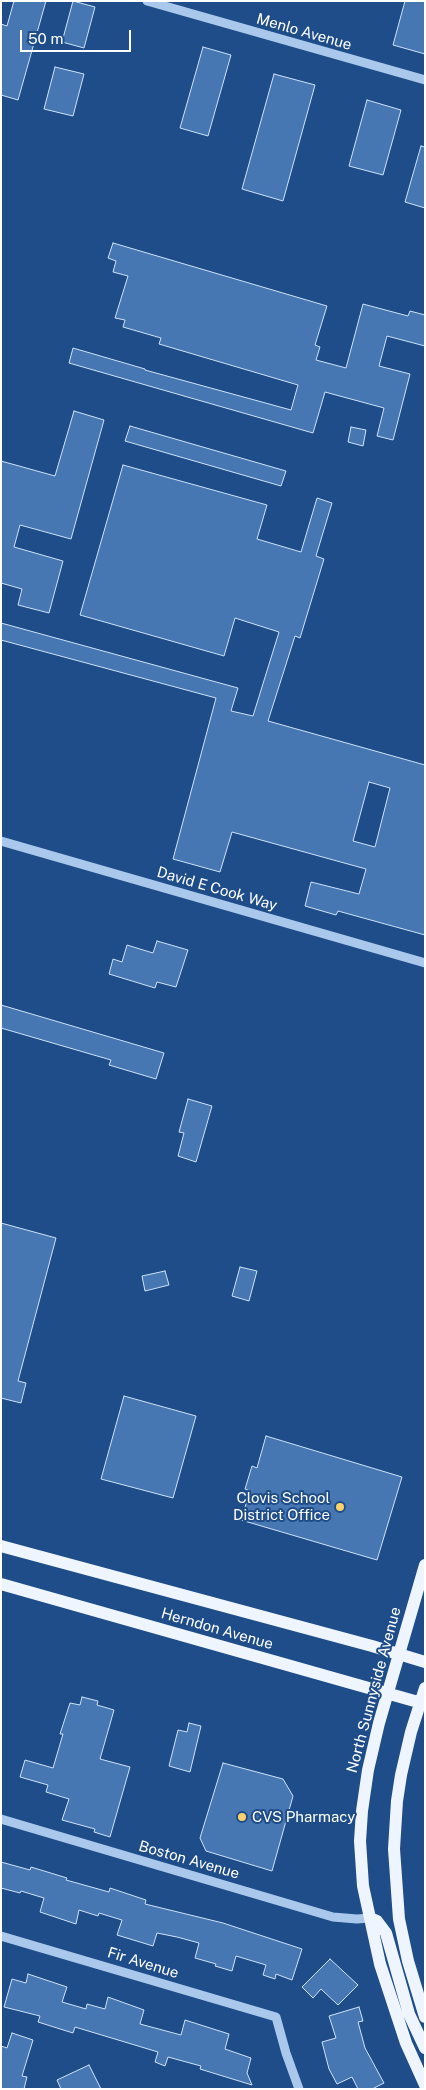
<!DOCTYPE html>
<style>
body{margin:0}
#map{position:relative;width:426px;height:2090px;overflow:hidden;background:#1e4d8a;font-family:"Public Sans",sans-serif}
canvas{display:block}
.frame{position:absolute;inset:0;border:2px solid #fff;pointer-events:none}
.scale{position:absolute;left:20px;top:30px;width:111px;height:22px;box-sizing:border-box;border:2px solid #fff;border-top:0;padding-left:6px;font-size:15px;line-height:18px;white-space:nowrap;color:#fff;-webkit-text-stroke:4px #1e4d8a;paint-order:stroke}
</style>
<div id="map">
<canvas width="426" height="2090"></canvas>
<div class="frame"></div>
<div class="scale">50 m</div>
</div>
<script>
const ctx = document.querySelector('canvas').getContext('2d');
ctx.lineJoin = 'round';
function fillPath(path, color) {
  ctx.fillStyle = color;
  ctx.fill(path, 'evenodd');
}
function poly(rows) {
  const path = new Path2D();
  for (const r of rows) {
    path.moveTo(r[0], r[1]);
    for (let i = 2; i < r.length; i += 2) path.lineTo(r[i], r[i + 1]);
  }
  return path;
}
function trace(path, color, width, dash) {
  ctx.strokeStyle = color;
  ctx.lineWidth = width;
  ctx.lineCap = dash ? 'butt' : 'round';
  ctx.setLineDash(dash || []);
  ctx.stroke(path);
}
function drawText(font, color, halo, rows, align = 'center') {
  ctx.font = font + ' "Public Sans",sans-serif';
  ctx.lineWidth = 4;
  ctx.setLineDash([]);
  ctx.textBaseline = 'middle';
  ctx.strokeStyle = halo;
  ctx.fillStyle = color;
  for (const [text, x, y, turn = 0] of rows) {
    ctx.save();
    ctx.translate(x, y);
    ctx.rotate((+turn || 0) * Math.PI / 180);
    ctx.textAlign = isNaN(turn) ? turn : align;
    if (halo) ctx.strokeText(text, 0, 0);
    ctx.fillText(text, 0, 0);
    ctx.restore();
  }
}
const building = poly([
 [14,1,46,1,18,100,1,95,1,24,7,26,14,1],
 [73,1,95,7,84,48,62,42,73,1],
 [405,1,425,1,425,54,393,45,405,1],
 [203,47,231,55,208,136,180,128,203,47],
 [55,67,84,74,73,116,44,109,55,67],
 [274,74,315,85,283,201,242,189,274,74],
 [367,100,401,110,383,175,349,166,367,100],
 [421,146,425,147,425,208,405,202,421,146],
 [113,243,327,306,315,345,320,347,316,360,346,368,363,304,408,316,410,311,425,315,425,346,387,336,379,366,410,374,393,440,377,436,384,408,325,392,313,433,69,363,73,348,145,369,145,370,291,410,298,385,159,344,161,338,123,327,125,320,115,318,128,276,113,272,116,261,108,258,113,243],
 [74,411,104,420,71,539,20,525,14,547,63,561,49,613,18,605,22,589,1,583,1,461,55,476,74,411],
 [130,426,286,471,281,486,125,441,130,426],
 [351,427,366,430,363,446,348,442,351,427],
 [123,465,267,505,257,539,301,552,317,498,332,503,316,556,324,559,300,638,295,636,268,721,425,765,425,935,338,911,336,915,305,906,311,882,359,894,366,869,232,832,220,872,173,859,216,698,1,640,1,623,238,688,231,711,253,716,279,632,235,618,224,656,80,615,123,465],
 [369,782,390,788,375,847,353,841,369,782],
 [157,941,188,950,176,987,157,982,155,988,109,974,113,959,122,962,127,945,153,953,157,941],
 [1,1005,164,1053,156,1079,109,1065,111,1060,1,1028,1,1005],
 [188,1099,212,1106,196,1162,178,1156,184,1133,179,1132,188,1099],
 [1,1223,56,1238,18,1381,26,1383,21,1403,1,1398,1,1223],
 [240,1267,257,1271,249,1301,232,1296,240,1267],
 [165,1271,169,1285,145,1291,142,1276,165,1271],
 [124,1396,196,1416,173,1498,101,1479,124,1396],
 [266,1436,402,1477,377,1560,241,1520,250,1491,245,1489,252,1466,257,1468,266,1436],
 [82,1697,98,1701,97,1705,114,1710,100,1759,130,1767,110,1837,94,1832,95,1829,62,1820,69,1799,46,1792,48,1785,20,1777,25,1760,53,1768,63,1734,60,1734,70,1703,80,1705,82,1697],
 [189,1723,201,1726,190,1772,169,1766,178,1730,187,1732,189,1723],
 [223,1763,283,1779,293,1796,272,1871,206,1851,200,1838,223,1763],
 [1,1862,30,1870,31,1867,67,1878,66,1880,109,1892,110,1888,146,1900,145,1904,223,1923,302,1949,292,1980,276,1974,275,1979,263,1975,266,1965,236,1956,232,1971,215,1966,216,1964,195,1958,199,1943,177,1937,157,1933,153,1946,117,1935,122,1920,99,1913,98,1916,79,1910,76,1924,40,1912,44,1898,21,1891,20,1893,1,1888,1,1862],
 [330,1959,358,1985,338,2005,321,1989,313,1998,302,1987,330,1959],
 [28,1974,67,1987,62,2002,86,2009,87,2004,105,2009,108,1997,144,2010,140,2024,181,2035,185,2020,229,2034,225,2049,251,2058,247,2073,252,2085,200,2069,201,2066,168,2057,165,2066,155,2062,158,2052,75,2027,73,2033,38,2022,40,2016,4,2007,12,1979,26,1983,28,1974],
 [359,2007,363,2021,358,2022,365,2048,384,2083,372,2089,358,2089,352,2077,337,2084,329,2069,322,2042,336,2038,329,2016,359,2007],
 [12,2033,33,2040,22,2076,27,2077,24,2089,1,2089,1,2046,7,2048,12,2033],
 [89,2065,101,2089,61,2089,57,2080,89,2065]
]);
fillPath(building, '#4777b2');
trace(building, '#cfe2f9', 1);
trace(poly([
 [147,1,425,80],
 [1,841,425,963],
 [1,1819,333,1917,357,1919,370,1918],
 [1,1936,276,2017,286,2053,299,2089]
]), '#aac8ec', 9);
trace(poly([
 [1,1546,372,1646,425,1662],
 [425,1565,379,1723,368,1770,362,1811,360,1841,363,1886,380,1964,406,2043,425,2085],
 [1,1584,425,1704],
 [425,1688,411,1732,401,1775,397,1801,394,1849,399,1919,408,1961,425,2017],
 [370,1918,377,1921,386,1933,409,2014,425,2048]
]), '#eff5fe', 12);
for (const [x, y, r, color] of [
 [340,1507,5,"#fad16a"],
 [242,1817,5,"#fad16a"]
]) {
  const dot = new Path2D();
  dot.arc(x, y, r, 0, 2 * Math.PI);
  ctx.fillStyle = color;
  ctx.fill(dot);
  trace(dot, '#1e4d8a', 2);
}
drawText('15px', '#fff', '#1e4d8a', [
 ["Menlo Avenue",304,32,16],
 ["David E Cook Way",217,889,16],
 ["Herndon Avenue",217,1629,16],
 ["North Sunnyside Avenue",374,1690,-75],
 ["Boston Avenue",189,1860,16],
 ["Fir Avenue",143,1963,17]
]);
drawText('15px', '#fff', '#1e4d8a', [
 ["Clovis School",330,1498],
 ["District Office",330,1515],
 ["CVS Pharmacy",252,1817,"left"]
], 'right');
</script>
